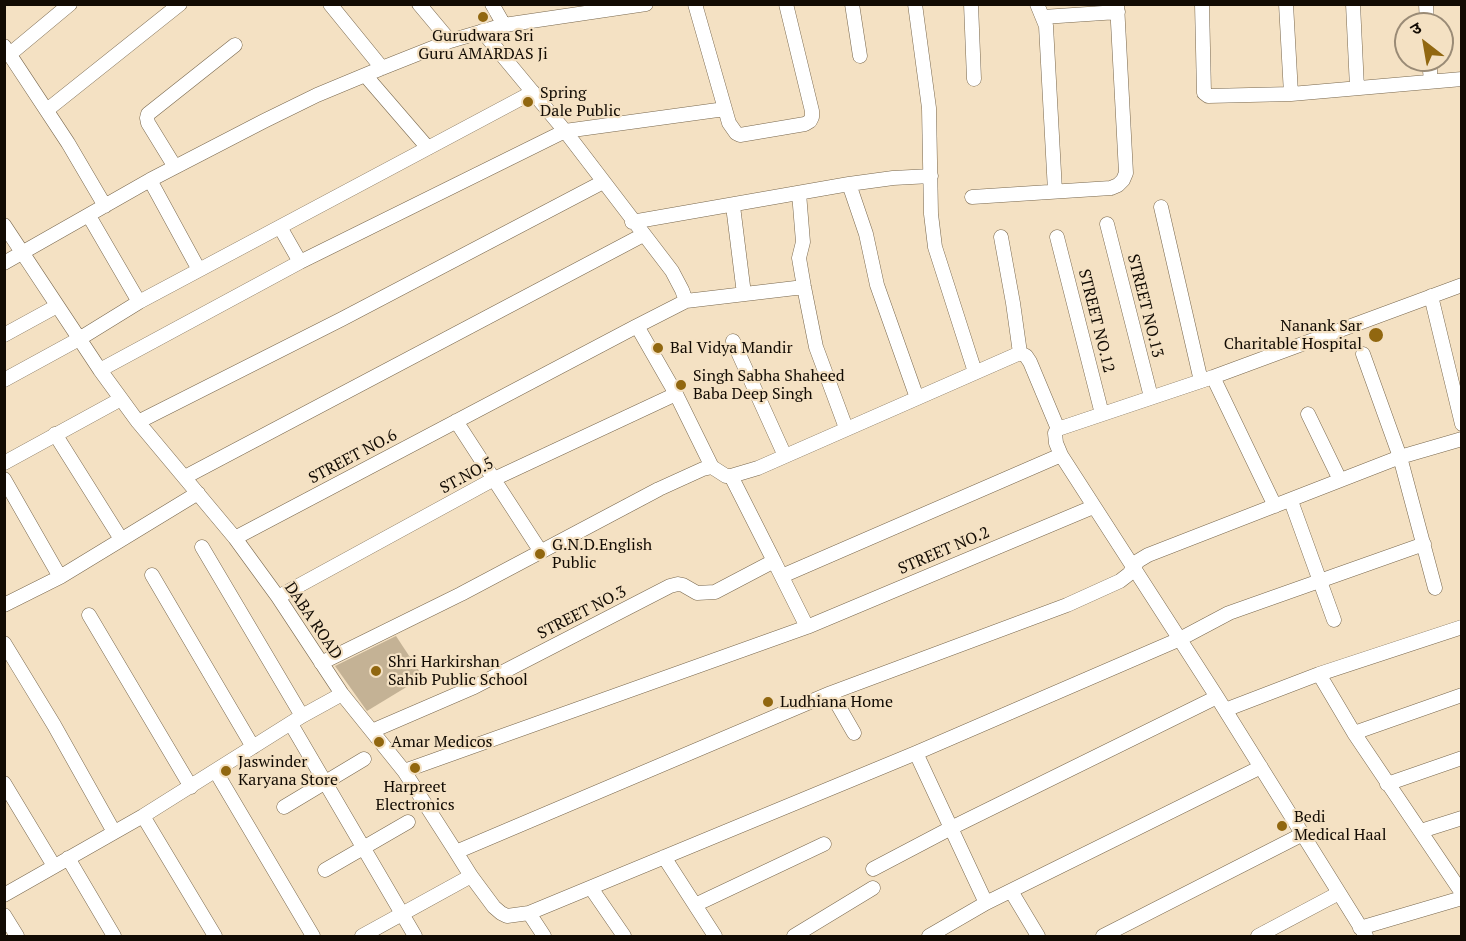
<!DOCTYPE html>
<meta charset="utf-8">
<style>
body{margin:0}
#map{position:relative;width:1466px;height:941px;overflow:hidden;background:#f4e1c3;font-family:"PT Serif","Noto Sans Devanagari",serif}
canvas{display:block}
.frame{position:absolute;inset:0;border:6px solid #120b03;pointer-events:none}
.north{position:absolute;left:1394px;top:12px;width:60px;height:60px;box-sizing:border-box;background:#f4e1c3;border:2px solid #9a8b76;border-radius:50%;rotate:329deg;font-size:16px;font-weight:700;line-height:24px;text-align:center;color:#120b03}
.north::after{content:'';display:block;margin:auto;width:21px;height:27px;background:#916710;clip-path:polygon(50% 0,100% 100%,50% 72%,0 100%)}
</style>
<div id="map">
<canvas width="1466" height="941"></canvas>
<div class="frame"></div>
<div class="north">उ</div>
</div>
<script>
const ctx = document.querySelector('canvas').getContext('2d');
ctx.lineJoin = 'round';
function fillPath(path, color) {
  ctx.fillStyle = color;
  ctx.fill(path, 'evenodd');
}
function poly(rows) {
  const path = new Path2D();
  for (const r of rows) {
    path.moveTo(r[0], r[1]);
    for (let i = 2; i < r.length; i += 2) path.lineTo(r[i], r[i + 1]);
  }
  return path;
}
function trace(path, color, width, dash) {
  ctx.strokeStyle = color;
  ctx.lineWidth = width;
  ctx.lineCap = dash ? 'butt' : 'round';
  ctx.setLineDash(dash || []);
  ctx.stroke(path);
}
function drawText(font, color, halo, rows, align = 'center') {
  ctx.font = font + ' "PT Serif",serif';
  ctx.lineWidth = 4.5;
  ctx.setLineDash([]);
  ctx.textBaseline = 'middle';
  ctx.strokeStyle = halo;
  ctx.fillStyle = color;
  for (const [text, x, y, turn = 0] of rows) {
    ctx.save();
    ctx.translate(x, y);
    ctx.rotate((+turn || 0) * Math.PI / 180);
    ctx.textAlign = isNaN(turn) ? turn : align;
    if (halo) ctx.strokeText(text, 0, 0);
    ctx.fillText(text, 0, 0);
    ctx.restore();
  }
}
fillPath(poly([
 [396,636,423,677,367,711,335,666]
]), '#c4b295');
const minor = poly([
 [330,4,382,68],
 [419,4,450,41],
 [492,4,504,25],
 [695,4,729,123,736,133,740,135,805,124,810,121,812,117,812,111,786,4],
 [852,4,860,56],
 [915,4,929,108,931,214,935,247,975,372],
 [971,4,974,79],
 [1037,4,1046,26,1055,191],
 [1202,4,1204,93,1208,96,1291,94,1462,79],
 [1286,4,1291,94],
 [1353,4,1357,88],
 [1426,4,1427,24],
 [1043,17,1118,12],
 [482,31,565,131,672,271,682,290,686,301,637,326],
 [4,46,68,143,105,206],
 [10,54,70,4],
 [1429,60,1431,81],
 [365,75,428,148],
 [47,110,180,4],
 [175,167,148,123,147,118,148,114,235,45],
 [150,180,199,270],
 [849,184,893,178,931,176],
 [799,193,803,242,799,258,804,287,816,347,846,428],
 [972,197,1111,188,1118,185,1123,180,1126,173,1117,4],
 [733,206,744,294],
 [1161,207,1201,381],
 [89,216,139,302],
 [632,222,849,184,866,234,877,285,917,398],
 [1107,224,1151,397],
 [4,225,100,370,138,422,235,538,278,597,342,694,404,771,807,627,1093,507],
 [280,227,300,262],
 [1001,237,1013,303,1020,353],
 [1057,237,1102,414],
 [4,263,150,180,264,121,317,95,382,68,450,41,504,25,646,4],
 [1431,296,1462,424],
 [686,301,804,287],
 [4,335,57,306],
 [733,341,785,456],
 [1363,354,1400,457,1435,588],
 [100,370,300,262,565,131,725,109],
 [1213,377,1275,506],
 [4,380,79,339,139,302,533,92],
 [1308,414,1340,480],
 [456,421,541,552],
 [138,422,342,319,603,182],
 [55,434,121,539],
 [4,463,121,399],
 [731,476,774,561],
 [185,477,643,235],
 [4,479,60,577],
 [1291,501,1334,620],
 [235,538,637,326,676,394,712,467],
 [1424,544,1229,613,1180,639,916,753,529,913,507,916,501,913,494,907,471,876,456,852,831,693,1067,605,1120,581,1129,574,1138,561,1148,555,1400,457,1462,439],
 [202,547,302,716],
 [152,575,253,747],
 [782,576,1061,455],
 [278,597,494,479,676,394],
 [4,605,60,577,198,493],
 [89,615,191,787],
 [1462,627,1319,674,1354,733,1462,893],
 [4,643,54,725,114,832],
 [321,663,461,594,659,489,703,469,712,467,726,476,731,476,758,468,1020,353,1026,356,1030,362,1058,429],
 [831,693,854,733],
 [1225,710,1319,674],
 [291,724,415,936],
 [372,731,474,687,670,586,678,584,683,585,697,593,715,592,774,561,807,627],
 [1354,733,1462,695],
 [916,753,986,903],
 [404,771,456,852],
 [216,772,313,936],
 [4,783,54,866],
 [1387,784,1462,758],
 [284,807,364,759],
 [143,816,215,936],
 [1421,831,1462,818],
 [664,857,715,936],
 [68,858,114,936],
 [873,869,951,828,1217,697],
 [325,870,408,822],
 [591,888,624,936],
 [1011,891,1038,936],
 [4,895,143,816,302,716,342,694],
 [695,905,824,844],
 [529,913,544,936],
 [4,915,17,936],
 [1360,928,1462,898],
 [362,936,471,876],
 [794,936,873,888],
 [929,936,986,903,1261,767],
 [1103,936,1303,834],
 [1258,936,1339,893],
 [1366,936,1217,697,1061,455,1056,443,1055,433,1058,429,1213,377,1462,285]
]);
trace(minor, '#78674d', 15);
trace(minor, '#fff', 14);
for (const [x, y, r, color] of [
 [483,17,6,"#916710"],
 [528,102,6,"#916710"],
 [1376,335,8,"#916710"],
 [658,348,6,"#916710"],
 [681,385,6,"#916710"],
 [540,554,6,"#916710"],
 [376,671,6,"#916710"],
 [768,702,6,"#916710"],
 [379,742,6,"#916710"],
 [415,768,6,"#916710"],
 [226,771,6,"#916710"],
 [1282,826,6,"#916710"]
]) {
  const dot = new Path2D();
  dot.arc(x, y, r, 0, 2 * Math.PI);
  ctx.fillStyle = color;
  ctx.fill(dot);
  trace(dot, '#f4e1c3', 2);
}
drawText('16px', '#120b03', '#f4e1c3', [
 ["Gurudwara Sri",483,36,"center"],
 ["Guru AMARDAS Ji",483,54,"center"],
 ["Spring",540,93],
 ["Dale Public",540,111],
 ["Nanank Sar",1362,326,"right"],
 ["Charitable Hospital",1362,344,"right"],
 ["Bal Vidya Mandir",670,348],
 ["Singh Sabha Shaheed",693,376],
 ["Baba Deep Singh",693,394],
 ["G.N.D.English",552,545],
 ["Public",552,563],
 ["Shri Harkirshan",388,662],
 ["Sahib Public School",388,680],
 ["Ludhiana Home",780,702],
 ["Amar Medicos",391,742],
 ["Jaswinder",238,762],
 ["Karyana Store",238,780],
 ["Harpreet",415,787,"center"],
 ["Electronics",415,805,"center"],
 ["Bedi",1294,817],
 ["Medical Haal",1294,835]
], 'left');
drawText('16px', '#120b03', '#f4e1c3', [
 ["STREET NO.13",1145,306,76],
 ["STREET NO.12",1096,321,76],
 ["STREET NO.6",353,457,-28],
 ["ST.NO.5",467,476,-28],
 ["STREET NO.2",944,551,-23],
 ["STREET NO.3",582,613,-27],
 ["DABA ROAD",313,621,56]
]);
</script>
